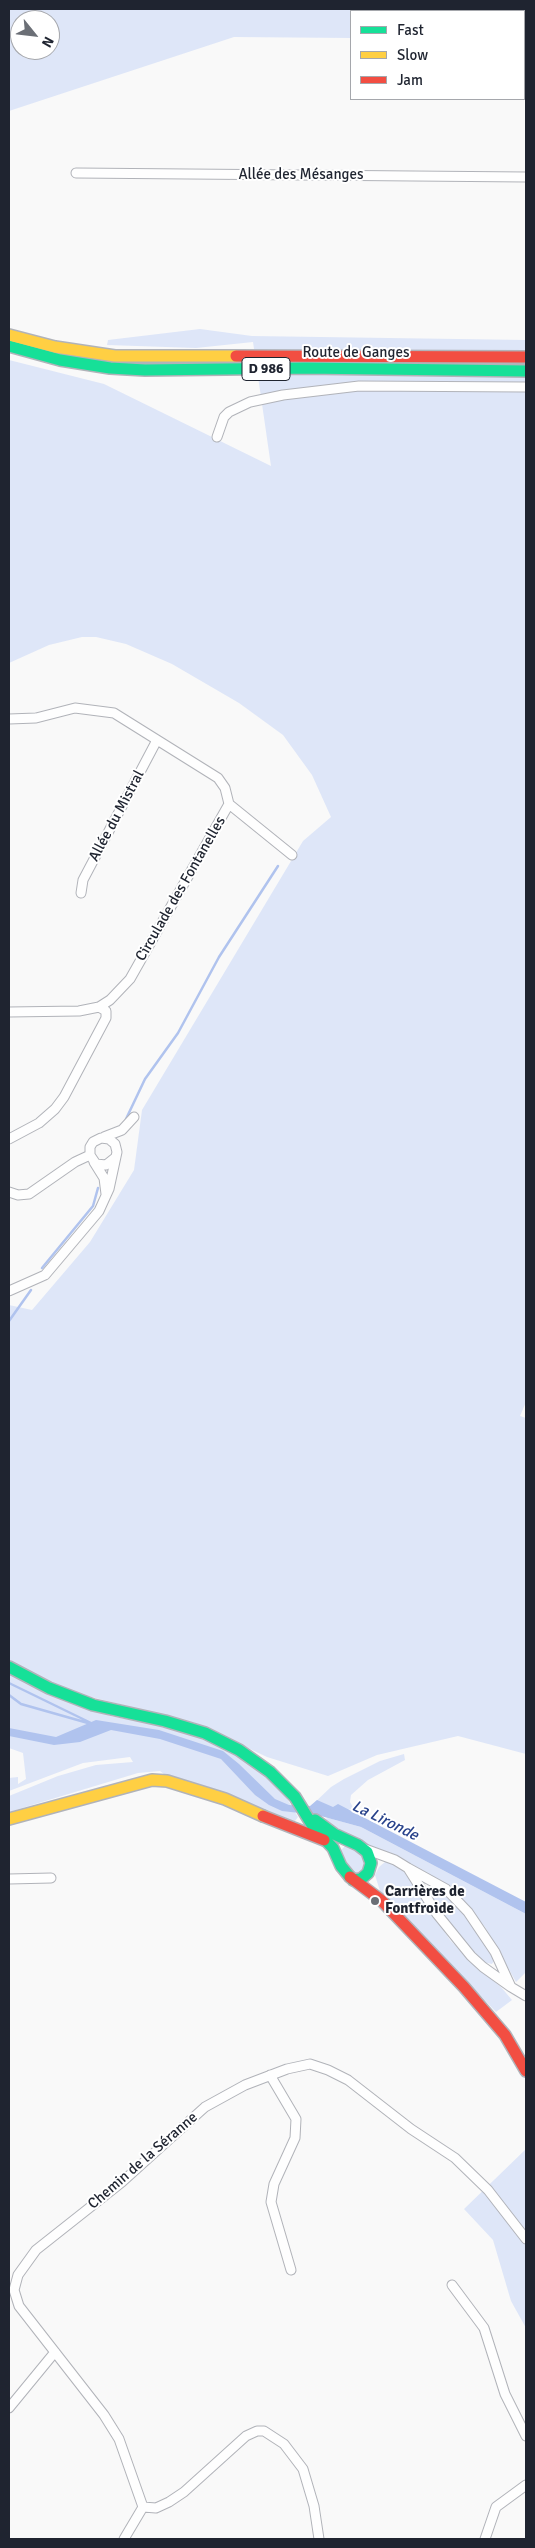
<!DOCTYPE html>
<meta charset="utf-8">
<style>
body{margin:0}
#map{position:relative;width:535px;height:2548px;overflow:hidden;background:#f9f9f9;font-family:Signika,sans-serif}
canvas{display:block}
.frame{position:absolute;inset:0;border:10px solid #1f2430;pointer-events:none}
.legend{position:absolute;left:350px;top:10px;width:175px;height:90px;box-sizing:border-box;background:#fff;border:1px solid #a5a7ac;margin:0;padding:6px 9px;list-style:none;font-size:15px;color:#1f2430}
.legend li{display:flex;align-items:center;gap:10px;height:25px}
.legend b{width:25px;border:1px solid #a5a7ac}
.north{position:absolute;left:10px;top:10px;width:50px;height:50px;box-sizing:border-box;background:#fff;border:1px solid #a5a7ac;border-radius:50%;rotate:119deg;font-size:14px;font-weight:700;line-height:20px;text-align:center;color:#1f2430}
.north::after{content:'';display:block;margin:auto;width:18px;height:22px;background:#6b6f76;clip-path:polygon(50% 0,100% 100%,50% 72%,0 100%)}
</style>
<div id="map">
<canvas width="535" height="2548"></canvas>
<div class="frame"></div>
<ul class="legend">
<li><b style="height:6px;background:#16e098"></b>Fast</li>
<li><b style="height:6px;background:#ffcf43"></b>Slow</li>
<li><b style="height:6px;background:#f24e42"></b>Jam</li>
</ul>
<div class="north">N</div>
</div>
<script>
const ctx = document.querySelector('canvas').getContext('2d');
ctx.lineJoin = 'round';
function fillPath(path, color) {
  ctx.fillStyle = color;
  ctx.fill(path, 'evenodd');
}
function poly(rows) {
  const path = new Path2D();
  for (const r of rows) {
    path.moveTo(r[0], r[1]);
    for (let i = 2; i < r.length; i += 2) path.lineTo(r[i], r[i + 1]);
  }
  return path;
}
function trace(path, color, width, dash) {
  ctx.strokeStyle = color;
  ctx.lineWidth = width;
  ctx.lineCap = dash ? 'butt' : 'round';
  ctx.setLineDash(dash || []);
  ctx.stroke(path);
}
function drawText(font, color, halo, rows, align = 'center') {
  ctx.font = font + ' Signika,sans-serif';
  ctx.lineWidth = 4;
  ctx.setLineDash([]);
  ctx.textBaseline = 'middle';
  ctx.strokeStyle = halo;
  ctx.fillStyle = color;
  for (const [text, x, y, turn = 0] of rows) {
    ctx.save();
    ctx.translate(x, y);
    ctx.rotate((+turn || 0) * Math.PI / 180);
    ctx.textAlign = isNaN(turn) ? turn : align;
    if (halo) ctx.strokeText(text, 0, 0);
    ctx.fillText(text, 0, 0);
    ctx.restore();
  }
}
fillPath(poly([
 [9,9,481,9,476,11,351,11,351,38,234,37,9,111],
 [20,20,50,20,50,50,20,50],
 [200,329,252,336,526,340,526,1402,520,1416,526,1418,526,1754,458,1736,377,1755,328,1776,267,1757,195,1723,71,1692,9,1660,9,1305,32,1310,90,1242,134,1170,142,1110,303,841,331,817,312,775,283,735,239,703,172,664,126,644,96,637,82,637,49,645,9,663,9,360,104,384,271,466,253,342,196,348,107,345,108,340],
 [9,1672,110,1716,173,1728,221,1746,279,1785,298,1817,295,1821,288,1820,230,1795,169,1778,160,1771,138,1773,9,1812,9,1796,58,1776,96,1765,133,1762,130,1757,83,1763,9,1791,9,1778,18,1777,18,1784,26,1779,23,1753,9,1748],
 [404,1754,405,1760,368,1780,351,1795,350,1802,354,1809,316,1814,311,1806,331,1787,344,1779,380,1761],
 [328,1818,361,1827,526,1914,526,1972,516,1982,485,1927,455,1892,354,1840,325,1819],
 [347,1844,354,1846,365,1862,363,1874,352,1873,341,1850],
 [385,1862,392,1863,406,1873,450,1940,478,1968,501,1987,512,2000,496,2012,380,1891,375,1875,379,1867],
 [438,1890,449,1896,468,1919,495,1959,492,1964,483,1962,460,1938,430,1898,431,1894],
 [526,2149,526,2328,511,2301,493,2240,464,2209]
]), '#dee6f8');
fillPath(poly([
 [96,1720,159,1730,223,1751,239,1764,275,1799,289,1805,310,1806,317,1800,333,1807,338,1804,526,1902,526,1914,361,1827,317,1815,282,1811,269,1805,255,1795,221,1759,160,1739,111,1730,80,1742,54,1745,9,1736,9,1728,56,1737]
]), '#b0c3ee');
trace(poly([
 [126,1119,145,1079,178,1033,219,957,278,866],
 [42,1268,93,1206,98,1188],
 [9,1321,31,1290],
 [9,1683,91,1723],
 [9,1695,21,1704,88,1723]
]), '#b0c3ee', 2.5);
const street = poly([
 [76,173,526,177],
 [217,437,224,417,229,412,250,402,283,395,359,386,526,387],
 [9,719,36,718,75,708,114,713,218,778,225,788,229,804,130,979,110,1000,99,1007,79,1011,9,1012],
 [229,804,292,855],
 [81,893,83,880,157,740],
 [104,1137,122,1130,134,1117],
 [9,1139,39,1123,55,1109,64,1097,106,1018,106,1011,99,1007],
 [94,1162,104,1178,106,1194],
 [9,1192,18,1195,29,1194,75,1162,90,1155],
 [9,1291,45,1275,99,1211,109,1189,117,1152,115,1144,109,1139,101,1138,93,1142,90,1147,90,1155,96,1164,106,1165,116,1157],
 [365,1849,395,1860,408,1868],
 [9,1879,51,1878],
 [511,1987,495,1952,468,1912,446,1889,408,1868,437,1914,471,1956,483,1967,511,1987,526,1996],
 [270,2075,296,2119,295,2138,274,2184,271,2202,291,2270],
 [452,2285,484,2328,505,2394,526,2436],
 [9,2408,55,2352],
 [143,2507,119,2439,104,2415,19,2306,14,2290,18,2275,36,2250,122,2182,205,2107,245,2085,287,2069,310,2064,328,2070,348,2080,411,2129,455,2158,488,2190,526,2239],
 [143,2507,156,2508,169,2502,184,2492,246,2436,257,2431,264,2431,284,2444,303,2469,314,2506,319,2539],
 [124,2539,143,2507],
 [485,2539,496,2507,526,2485]
]);
const fast = poly([
 [9,346,60,360,110,368,145,370,306,368,526,371],
 [9,1667,49,1688,93,1705,165,1721,205,1733,239,1750,270,1772,295,1797,314,1828,333,1848,341,1866,350,1877],
 [315,1820,334,1834,358,1845,367,1852,371,1863,368,1873,361,1879,353,1880]
]);
const slow = poly([
 [9,335,55,347,115,356,236,356],
 [9,1819,152,1780,167,1781,225,1799,263,1816]
]);
const jam = poly([
 [236,356,526,357],
 [263,1816,324,1840],
 [350,1877,382,1901,464,1987,505,2035,526,2071]
]);
trace(street, '#b1b3b9', 11);
trace(fast, '#b1b3b9', 14);
trace(slow, '#b1b3b9', 14);
trace(jam, '#b1b3b9', 14);
trace(street, '#fefefe', 9);
trace(fast, '#16e098', 11);
trace(slow, '#ffcf43', 11);
trace(jam, '#f24e42', 11);
for (const [x, y, r, color] of [
 [375,1901,5,"#6b6f76"]
]) {
  const dot = new Path2D();
  dot.arc(x, y, r, 0, 2 * Math.PI);
  ctx.fillStyle = color;
  ctx.fill(dot);
  trace(dot, '#fff', 2);
}
for (const [x, y, w] of [
 [266,369,48]
]) {
  const box = new Path2D();
  box.roundRect(x - w / 2, y - 11.5, w, 23, 4);
  ctx.fillStyle = '#fff';
  ctx.fill(box);
  trace(box, '#1f2430', 1);
}
drawText('bold 14px', '#1f2430', null, [
 ["D 986",266,369]
]);
drawText('15px', '#1f2430', '#fff', [
 ["Allée des Mésanges",301,175],
 ["Route de Ganges",356,353],
 ["Allée du Mistral",117,816,-62],
 ["Circulade des Fontanelles",181,889,-60],
 ["Chemin de la Séranne",143,2161,-41]
]);
drawText('bold 15px', '#1f2430', '#fff', [
 ["Carrières de",385,1892],
 ["Fontfroide",385,1909]
], 'left');
drawText('italic 16px', '#28428b', '#fff', [
 ["La Lironde",385,1821,26]
]);
</script>
